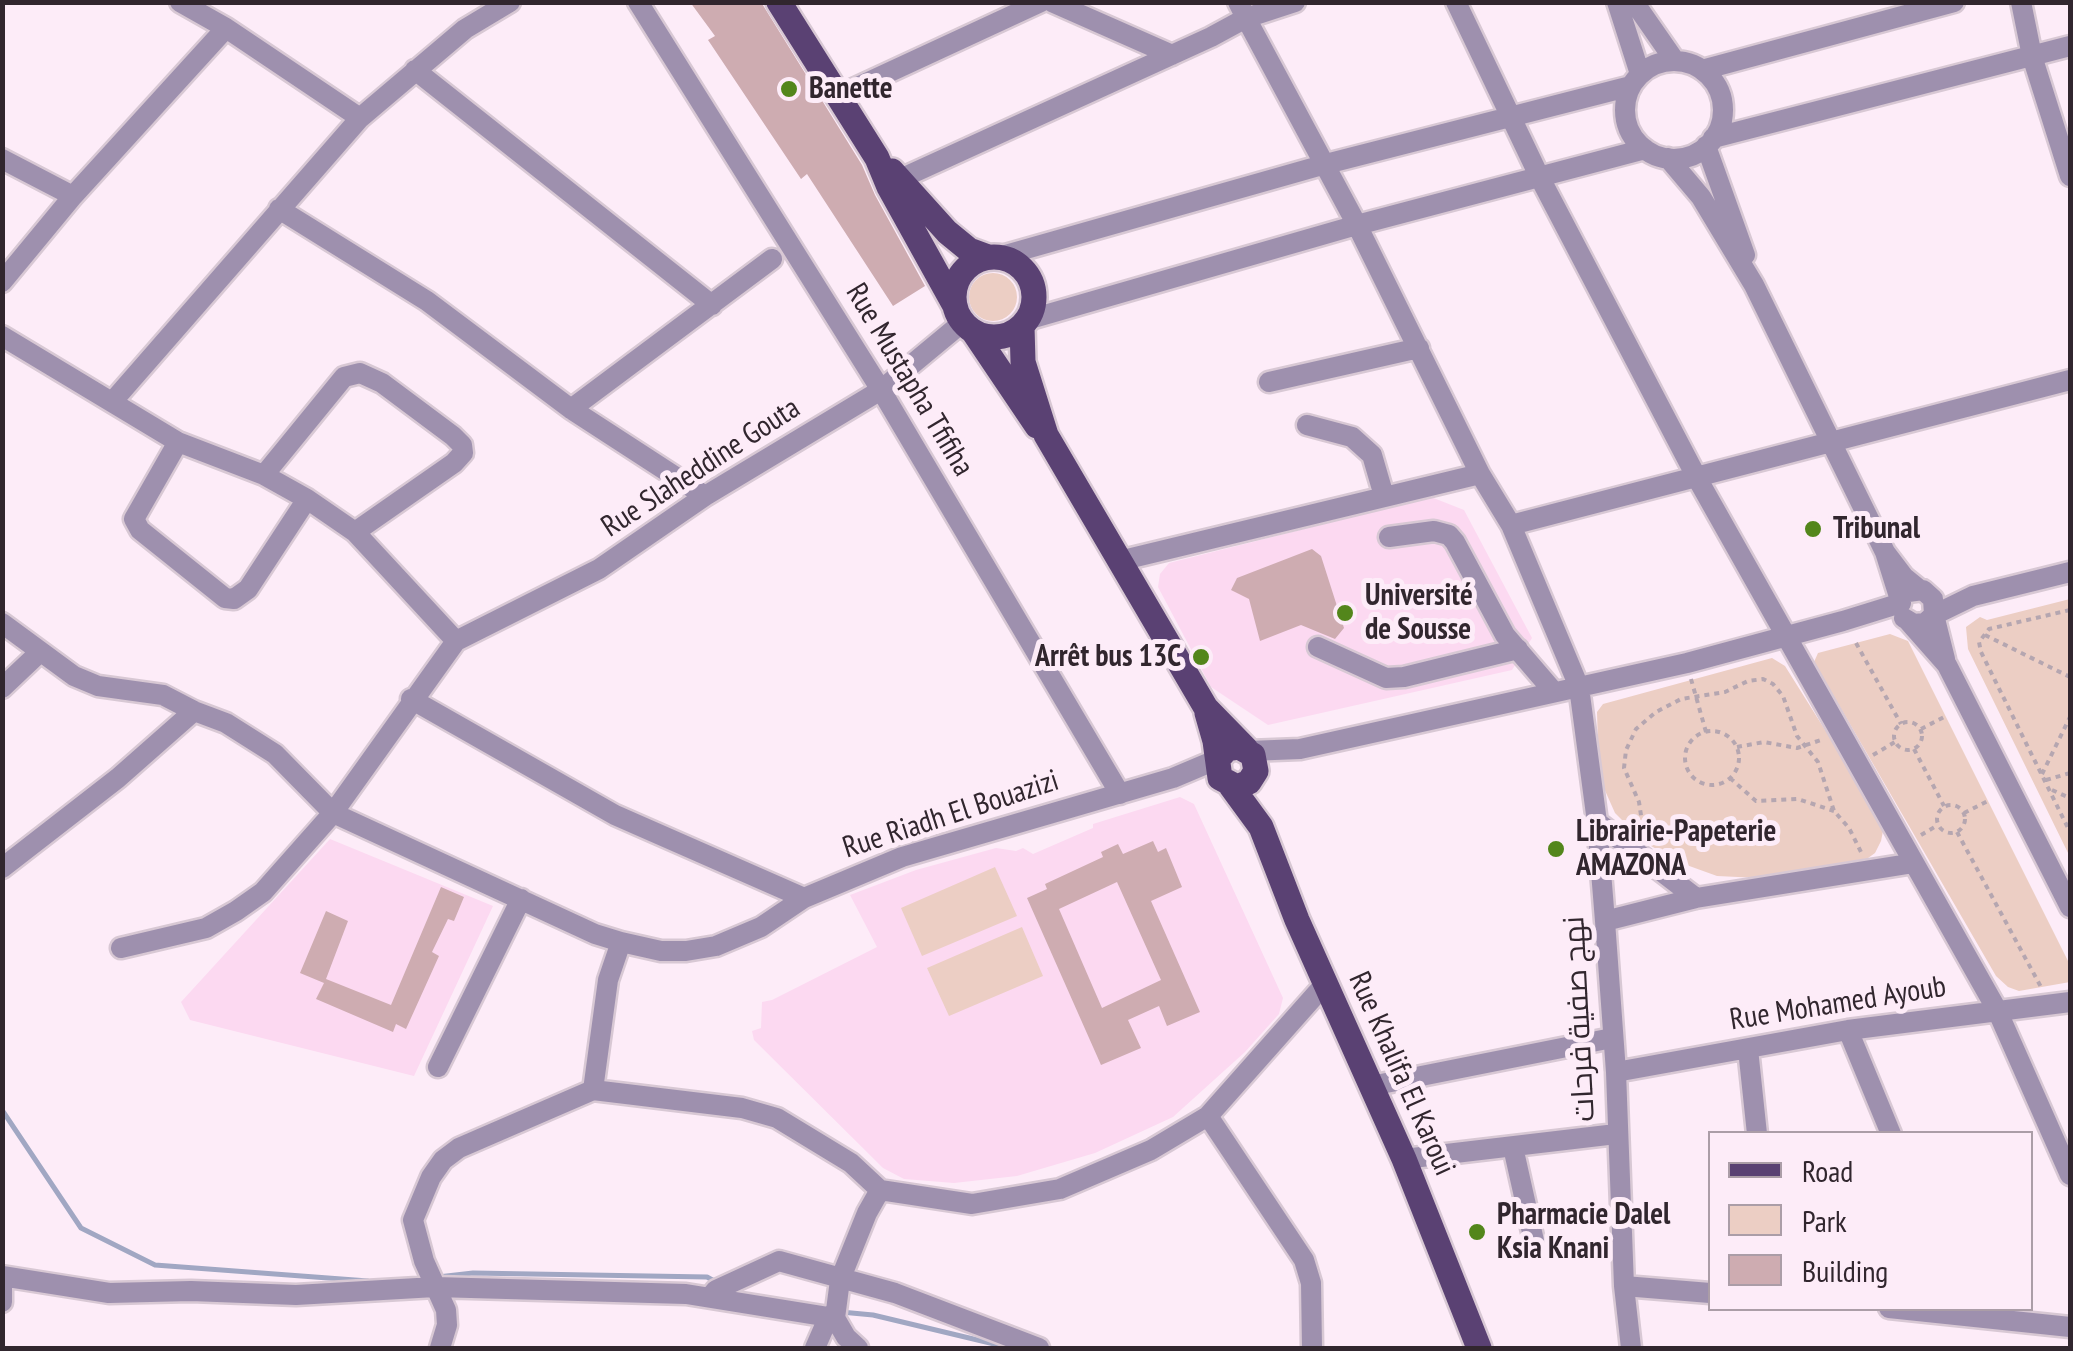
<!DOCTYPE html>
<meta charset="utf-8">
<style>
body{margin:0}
#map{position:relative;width:2073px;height:1351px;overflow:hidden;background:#fdecf8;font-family:"PT Sans Narrow",sans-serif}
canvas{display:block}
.frame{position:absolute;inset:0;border:5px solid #31262e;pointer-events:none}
.legend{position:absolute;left:1708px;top:1131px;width:325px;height:180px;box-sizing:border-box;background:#fdecf8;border:2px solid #ab9da7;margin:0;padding:12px 18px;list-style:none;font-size:30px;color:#31262e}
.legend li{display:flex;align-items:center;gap:20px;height:50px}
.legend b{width:50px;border:2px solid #ab9da7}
</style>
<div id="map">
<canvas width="2073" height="1351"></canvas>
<div class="frame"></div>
<ul class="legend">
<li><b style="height:12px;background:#5a4173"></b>Road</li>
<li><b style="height:28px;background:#eccec4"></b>Park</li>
<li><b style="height:28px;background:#ceacb1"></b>Building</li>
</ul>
</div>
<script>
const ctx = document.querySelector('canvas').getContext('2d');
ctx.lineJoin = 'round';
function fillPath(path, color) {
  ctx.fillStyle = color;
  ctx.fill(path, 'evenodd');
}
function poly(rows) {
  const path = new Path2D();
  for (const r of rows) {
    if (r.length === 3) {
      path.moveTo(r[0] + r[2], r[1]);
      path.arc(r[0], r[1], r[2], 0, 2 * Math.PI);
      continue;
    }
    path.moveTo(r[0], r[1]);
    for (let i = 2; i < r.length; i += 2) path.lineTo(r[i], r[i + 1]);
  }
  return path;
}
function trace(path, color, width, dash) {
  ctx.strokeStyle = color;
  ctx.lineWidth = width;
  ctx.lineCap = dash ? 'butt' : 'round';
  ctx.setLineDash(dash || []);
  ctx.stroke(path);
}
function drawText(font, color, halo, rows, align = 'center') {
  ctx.font = font + ' "PT Sans Narrow",Cairo,sans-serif';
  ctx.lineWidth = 10;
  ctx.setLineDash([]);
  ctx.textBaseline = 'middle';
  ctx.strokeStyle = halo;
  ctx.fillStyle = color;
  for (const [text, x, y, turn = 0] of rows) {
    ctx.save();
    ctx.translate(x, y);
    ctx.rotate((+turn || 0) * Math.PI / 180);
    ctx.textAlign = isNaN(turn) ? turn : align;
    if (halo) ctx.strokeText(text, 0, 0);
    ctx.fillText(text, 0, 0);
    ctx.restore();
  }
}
fillPath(poly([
 [1431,497,1464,510,1532,638,1512,670,1268,725,1211,687,1158,587,1160,574,1169,563],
 [1180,797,1194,804,1283,998,1279,1014,1245,1052,1173,1117,1095,1153,1017,1176,954,1183,904,1179,883,1168,754,1040,752,1031,761,1028,762,1002,772,1000,877,947,850,895,916,870,996,848,1016,851,1023,848,1033,854,1093,828,1093,824],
 [330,839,493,906,414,1076,190,1020,181,1002]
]), '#fcd9f1');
fillPath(poly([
 [993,297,24],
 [2070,599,2070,857,1968,649,1966,627,1980,617,1987,620],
 [1890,634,1908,641,2070,965,2070,982,2019,991,2008,987,1996,976,1814,662,1818,653],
 [1772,658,1785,666,1879,816,1884,826,1881,841,1875,853,1864,861,1759,878,1717,876,1681,863,1644,842,1615,813,1599,777,1597,712,1603,704],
 [995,867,1017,916,922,956,901,908],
 [1022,927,1043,976,949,1016,927,968]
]), '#eccec4');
trace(poly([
 [2,1110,81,1228,155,1265,368,1281],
 [438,1277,473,1273,707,1277,716,1282],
 [841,1312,873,1315,1011,1348]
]), '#a1a7c3', 5);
fillPath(poly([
 [690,2,761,2,862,165,875,195,925,286,893,306,807,174,801,179,708,40,715,36],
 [1312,549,1321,556,1344,628,1335,639,1301,625,1260,641,1249,599,1231,590,1237,578],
 [1153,841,1158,852,1166,848,1182,887,1151,901,1200,1012,1167,1026,1159,1006,1128,1020,1141,1048,1101,1065,1027,898,1047,889,1045,884,1103,857,1101,852,1118,844,1123,854],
 [1117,882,1161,980,1102,1008,1059,909],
 [441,887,464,897,454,921,448,919,432,952,439,956,406,1029,396,1024,393,1032,316,999,324,983,300,973,326,911,348,921,326,979,391,1005]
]), '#ceacb1');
const minor = poly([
 [180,2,226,28,360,118],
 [638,2,881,390,1120,794],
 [1052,2,1172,55],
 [1238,2,1246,18,1295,2],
 [1456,2,1540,178,1697,478,1997,1010,2070,1175],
 [1617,2,1640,74],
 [1634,2,1675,61],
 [2021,2,2032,56,2070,176],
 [1674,110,49],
 [415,70,712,305],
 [1702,70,1954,2],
 [838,96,1041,2],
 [1713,138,2070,46],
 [1706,146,1745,255],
 [1668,158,1701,197,1754,285,1885,552,1904,577,1920,590],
 [2,159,73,196,2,282],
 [900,179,1211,37,1246,18,1357,225,1480,474,1511,525,2070,380],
 [73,196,226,28],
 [279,209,427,301,571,409,705,496],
 [998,257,1326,164,1631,86],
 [1027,320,1357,225,1645,149],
 [2,336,178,442,264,475,307,499,355,532,456,641,333,813,595,934,621,942],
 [1269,382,1419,348],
 [113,401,360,118,465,29,510,2],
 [571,409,772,259],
 [1307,425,1352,437,1372,455,1384,496],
 [178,442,134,519,140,530,225,598,234,599,248,589,307,499],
 [264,475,344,377,360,373,382,383,453,436,462,445,463,453,454,463,355,532],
 [1511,525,1579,687,1597,822,1605,921,1616,1072,1624,1286,1631,1348],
 [1389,537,1434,531,1449,535,1455,542,1505,635,1554,692],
 [1119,561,1480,474],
 [1908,592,1923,590,1933,599,1934,615,1945,659],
 [1904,618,1914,624,1925,623,1934,615,1973,596,2070,572],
 [1909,622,1947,665,2070,907],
 [2,623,74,676,98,686,163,695,194,711,226,723,275,754,333,813,263,892,236,911,206,928,121,948],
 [456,641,599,569,705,496,881,390,963,322],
 [1318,647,1386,678,1404,677,1518,649],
 [2,688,40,652],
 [411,699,615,815,804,898],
 [1249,751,1300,749,1687,663,1843,621,1901,603,1885,552],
 [1597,822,1696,898],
 [2,868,118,778,194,711],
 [1605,921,1696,898,1914,863],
 [1848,1030,1891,1134],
 [1748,1049,1757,1134],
 [438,1067,521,899],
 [1616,1072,1848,1030,2070,1002],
 [1371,1086,1612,1038],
 [593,1090,742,1108,777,1118,851,1163,880,1190,972,1204,1060,1189,1151,1150,1208,1116,1325,984],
 [1208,1116,1304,1260,1311,1283,1312,1348],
 [1513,1147,1534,1241],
 [1404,1159,1616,1134],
 [1624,1286,1710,1293],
 [711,1296,716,1290,779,1261,895,1293,1039,1348],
 [2,1302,2,1276,109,1293,191,1291,296,1295,435,1287,686,1294,835,1318,840,1280,867,1213,880,1190],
 [1889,1308,2070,1327],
 [835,1318,846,1337,858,1348],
 [440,1348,447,1325,446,1310,424,1261,413,1220,431,1177,443,1160,459,1148,593,1090,608,980,621,942,661,951,686,951,716,946,761,927,804,898,902,857,1173,778,1218,759],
 [815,1348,829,1316]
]);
const major = poly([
 [779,2,877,158,889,187,955,306],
 [892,171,947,232,969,250,988,257],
 [994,297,40],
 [1022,326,1023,362,1046,435,1206,708,1246,749],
 [973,331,1037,426],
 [1207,713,1215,741,1220,778,1237,787,1249,782,1256,771,1253,755,1239,747,1227,749,1218,759],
 [1231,786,1261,827,1297,920,1404,1159,1479,1348]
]);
trace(minor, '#d8c8d4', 25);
trace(major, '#d8c8d4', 30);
trace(poly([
 [2070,610,1989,629,1979,642,1981,652,2070,832],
 [1985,635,2070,677],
 [1856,643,1901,724],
 [1691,679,1706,732],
 [1908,736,14],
 [1921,729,1946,716],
 [1712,758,27],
 [1737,747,1764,742,1797,748,1824,739],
 [1914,749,1944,806],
 [1873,755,1895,742],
 [2042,774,2070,717],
 [1730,778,1756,801,1798,799,1834,811],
 [2046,780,2070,773],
 [2052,790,2070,798],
 [1951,819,14],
 [1964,813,1988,801],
 [1957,832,2041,987],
 [1644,835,1639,802,1624,768,1626,750,1636,729,1656,712,1681,699,1725,692,1748,681,1763,679,1773,684,1783,696,1797,736,1818,762,1834,811,1849,828,1861,852],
 [1921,835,1938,825]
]), '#b5a6b0', 4, [5, 5]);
trace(minor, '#9e90ae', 20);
trace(major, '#5a4173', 25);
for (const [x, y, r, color] of [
 [789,89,10,"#53861b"],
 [1813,529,10,"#53861b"],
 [1345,613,10,"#53861b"],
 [1201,657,10,"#53861b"],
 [1556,849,10,"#53861b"],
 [1477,1232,10,"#53861b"]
]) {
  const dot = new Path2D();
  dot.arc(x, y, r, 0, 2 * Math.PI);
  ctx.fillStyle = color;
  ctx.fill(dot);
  trace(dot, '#fdecf8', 4);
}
drawText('bold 30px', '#31262e', '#fdecf8', [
 ["Banette",809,89],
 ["Tribunal",1833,529],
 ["Université",1365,596],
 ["de Sousse",1365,630],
 ["Arrêt bus 13C",1181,657,"right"],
 ["Librairie-Papeterie",1576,832],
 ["AMAZONA",1576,866],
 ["Pharmacie Dalel",1497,1215],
 ["Ksia Knani",1497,1249]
], 'left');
drawText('30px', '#31262e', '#fdecf8', [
 ["Rue Mustapha Tfifiha",909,380,59],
 ["Rue Slaheddine Gouta",701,468,-33],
 ["Rue Riadh El Bouazizi",951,815,-18],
 ["Rue Mohamed Ayoub",1838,1004,-9],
 ["نهج صفية فرحات",1580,1019,-93],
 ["Rue Khalifa El Karoui",1401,1074,66]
]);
</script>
